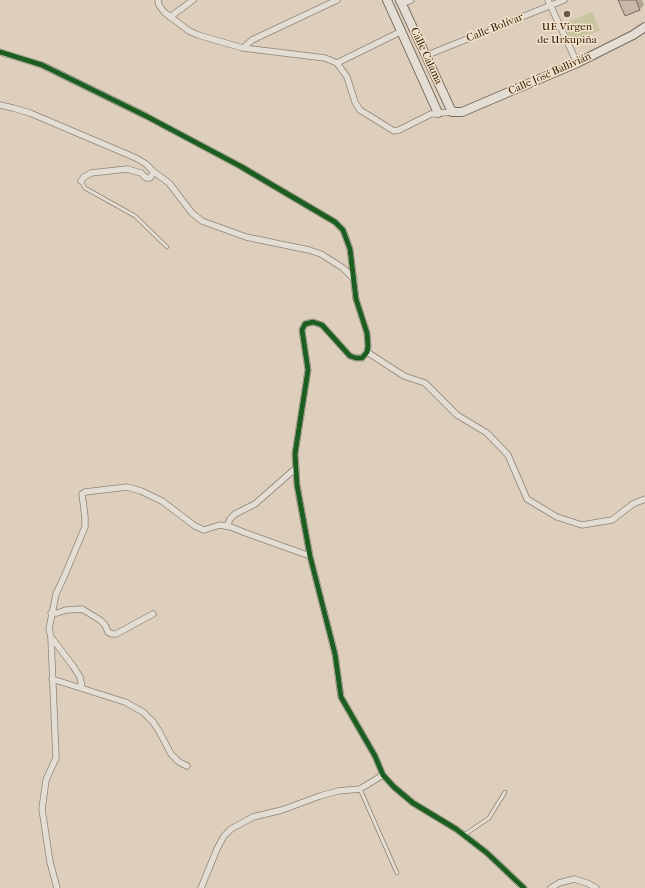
<!DOCTYPE html>
<meta charset="utf-8">
<style>
body{margin:0}
canvas{display:block;background:#ddcfbb}
</style>
<canvas width="645" height="888"></canvas>
<script>
const ctx = document.querySelector('canvas').getContext('2d');
ctx.lineJoin = 'round';
function fillPath(path, color) {
  ctx.fillStyle = color;
  ctx.fill(path, 'evenodd');
}
function poly(rows) {
  const path = new Path2D();
  for (const r of rows) {
    path.moveTo(r[0], r[1]);
    for (let i = 2; i < r.length; i += 2) path.lineTo(r[i], r[i + 1]);
  }
  return path;
}
function trace(path, color, width, dash) {
  ctx.strokeStyle = color;
  ctx.lineWidth = width;
  ctx.lineCap = dash ? 'butt' : 'round';
  ctx.setLineDash(dash || []);
  ctx.stroke(path);
}
function drawText(font, color, halo, rows, align = 'center') {
  ctx.font = font + ' "IM FELL French Canon",serif';
  ctx.lineWidth = 3;
  ctx.setLineDash([]);
  ctx.textBaseline = 'middle';
  ctx.strokeStyle = halo;
  ctx.fillStyle = color;
  for (const [text, x, y, turn = 0] of rows) {
    ctx.save();
    ctx.translate(x, y);
    ctx.rotate((+turn || 0) * Math.PI / 180);
    ctx.textAlign = isNaN(turn) ? turn : align;
    if (halo) ctx.strokeText(text, 0, 0);
    ctx.fillText(text, 0, 0);
    ctx.restore();
  }
}
fillPath(poly([
 [592,12,600,30,572,42,564,24]
]), '#c8c5a0');
fillPath(poly([
 [619,0,642,0,644,5,640,9,625,15]
]), '#0003');
const building = poly([
 [618,0,636,0,640,10,625,16,618,0]
]);
fillPath(building, '#c9b7a8');
trace(building, '#766b5f', 1);
const lane = poly([
 [81,181,85,188,135,216,167,247],
 [360,789,397,873],
 [464,835,489,818,505,792]
]);
const street = poly([
 [158,0,159,5,164,12,189,31,198,35,243,48,252,40,337,0],
 [548,0,577,63],
 [402,4,411,0],
 [170,17,193,0],
 [243,48,325,58,337,63,347,77,355,102,360,110,394,131,399,130,431,114,452,112],
 [0,52,42,65,146,116,240,166,335,222,343,230,350,249,356,299,367,333,368,346,367,352,362,358,356,358,350,356,322,325,313,322,305,324,302,330,308,370,295,454,297,485,310,556,335,654,341,697,375,756,383,775,394,787,413,803,456,829,487,853,524,888],
 [425,56,564,0],
 [337,63,402,31],
 [0,105,13,108,30,113,136,158,146,164,154,172,150,178,146,178,141,173,127,169,91,173,84,177,81,181],
 [154,172,169,183,192,213,202,221,246,237,309,250,321,254,343,268,354,279],
 [367,352,404,376,425,383,457,415,487,433,508,455,527,499,557,517,582,525,612,520,633,504,645,499],
 [227,526,230,519,235,514,255,504,296,468],
 [51,613,57,613,66,610,82,609,100,620,105,625,108,632,112,634,116,634,153,614],
 [51,638,56,758,46,780,42,809,50,862,57,888],
 [52,679,125,702,143,712,153,722,159,731,171,754,179,762,187,766],
 [82,688,80,677,73,666,51,637,49,629,56,594,64,577,85,527,85,517,82,494,85,492,127,487,141,491,162,501,195,526,204,530,220,525,231,527,243,532,310,556],
 [201,888,217,849,224,836,231,829,253,817,282,810,320,796,338,791,360,789,383,775],
 [551,888,559,883,574,879,587,883,596,888]
]);
const secondary = poly([
 [387,0,438,113],
 [400,0,452,112,462,112,577,63,633,35,645,27]
]);
trace(lane, '#8f8477', 4.5);
trace(street, '#8f8477', 7);
trace(secondary, '#766b5f', 10);
trace(lane, '#e4ddd3', 3);
trace(street, '#e4ddd3', 5.5);
trace(secondary, '#e4ddd3', 8);
trace(poly([
 [0,52,42,65,146,116,240,166,335,222,343,230,350,249,356,299,367,333,368,346,367,352,362,358,356,358,350,356,322,325,313,322,305,324,302,330,308,370,295,454,297,485,310,556,335,654,341,697,375,756,383,775,394,787,413,803,456,829,487,853,524,888]
]), '#1b5e20', 5);
for (const [x, y, r, color] of [
 [567,14,4,"#6b5946"]
]) {
  const dot = new Path2D();
  dot.arc(x, y, r, 0, 2 * Math.PI);
  ctx.fillStyle = color;
  ctx.fill(dot);
  trace(dot, '#f3e2c9', 1.5);
}
drawText('11px', '#2e1907', '#f3e2c9', [
 ["UE Virgen",567,27],
 ["de Urkupiña",567,40]
]);
drawText('11px', '#2e1907', '#f3e2c9', [
 ["Calle Bolívar",495,28,-22],
 ["Calle Calama",426,56,65],
 ["Calle José Ballivián",550,74,-24]
]);
</script>
